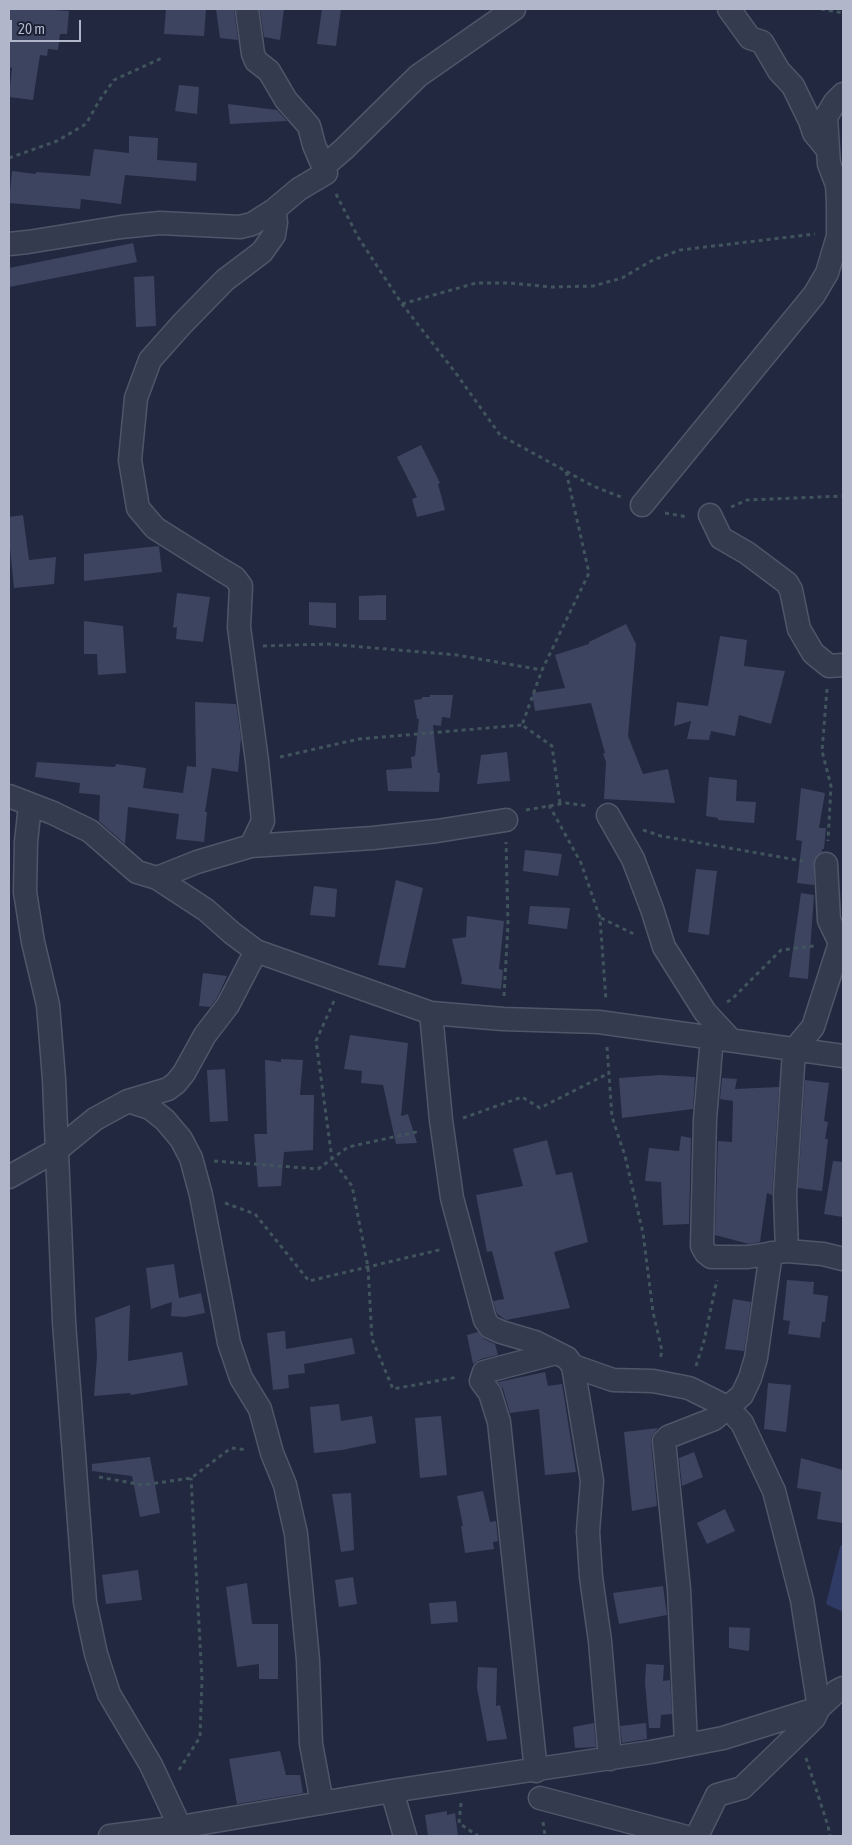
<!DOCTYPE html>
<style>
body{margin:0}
#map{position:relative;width:852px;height:1845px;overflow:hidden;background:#21283f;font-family:"Asap Condensed",sans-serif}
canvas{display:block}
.frame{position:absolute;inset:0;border:10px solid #b1b6ca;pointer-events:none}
.scale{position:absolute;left:10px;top:20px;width:71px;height:22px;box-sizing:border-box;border:2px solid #b1b6ca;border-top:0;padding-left:6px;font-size:15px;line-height:18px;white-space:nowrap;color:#b1b6ca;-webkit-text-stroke:4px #1a2034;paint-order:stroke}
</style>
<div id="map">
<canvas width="852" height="1845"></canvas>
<div class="frame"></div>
<div class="scale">20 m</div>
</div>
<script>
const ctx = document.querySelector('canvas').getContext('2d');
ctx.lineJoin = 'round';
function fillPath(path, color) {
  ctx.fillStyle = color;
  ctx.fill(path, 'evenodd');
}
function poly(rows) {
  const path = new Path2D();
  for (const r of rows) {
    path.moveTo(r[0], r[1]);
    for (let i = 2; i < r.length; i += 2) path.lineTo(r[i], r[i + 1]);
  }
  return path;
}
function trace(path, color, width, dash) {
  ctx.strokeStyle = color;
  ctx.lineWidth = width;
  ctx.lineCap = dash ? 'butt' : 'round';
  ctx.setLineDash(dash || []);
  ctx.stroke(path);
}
fillPath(poly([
 [843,1543,843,1612,826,1604,840,1547]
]), '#2f3b64');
fillPath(poly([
 [9,9,35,9,69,11,67,34,60,34,58,50,48,49,47,56,40,55,33,100,9,97,12,68,9,67],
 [166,9,206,9,204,36,164,34],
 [216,9,234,9,238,40,220,38],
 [260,9,284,9,280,40,264,37],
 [322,9,341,9,336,46,317,44],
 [179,85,199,87,197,114,175,111],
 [228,104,277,110,287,121,230,124],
 [129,136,158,138,157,160,197,163,196,181,125,175,121,204,81,199,80,209,9,203,12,171,36,174,36,172,90,176,94,149,129,153],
 [133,243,137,262,9,287,9,268],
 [154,276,156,326,136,327,134,277],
 [421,445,440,483,438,484,445,510,417,517,412,499,417,497,397,457],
 [23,515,29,560,56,557,54,584,14,588,9,538,9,517],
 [159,546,162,572,84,581,84,554],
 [177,593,210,597,203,642,176,639,177,627,173,628],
 [386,595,386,620,359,620,359,596],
 [309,602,336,603,336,628,309,625],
 [84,621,123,626,126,673,98,675,97,654,84,654],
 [626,624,636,644,628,736,643,774,668,769,675,803,604,799,606,762,603,754,605,753,591,703,535,711,532,693,565,688,555,655,589,644,589,642],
 [720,636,747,640,744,666,785,671,771,724,739,715,735,736,711,731,709,740,687,739,691,721,674,726,677,702,708,706],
 [430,695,453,695,450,718,442,717,441,726,433,725,438,773,440,773,439,792,388,791,386,770,412,768,411,757,415,756,419,719,417,719,414,700,422,699,422,697,430,697],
 [195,702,236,704,241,738,238,772,212,768,205,812,207,812,204,842,176,839,179,814,128,807,125,844,99,821,100,795,79,793,80,783,35,777,37,762,115,767,116,764,146,768,143,788,183,793,187,766,196,767],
 [507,752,510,781,477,784,481,755],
 [709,777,737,780,736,801,756,802,754,823,718,820,718,818,706,816],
 [801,788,825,793,819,828,826,828,824,849,822,849,822,852,814,859,814,885,797,883,802,841,796,840],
 [525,850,562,854,558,876,523,871],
 [696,869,717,871,709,935,688,932],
 [396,880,423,888,405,968,378,965],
 [314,886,337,889,335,917,310,915],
 [801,893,814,895,808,979,789,977],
 [530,906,570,908,567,929,528,924],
 [467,916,504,921,499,969,503,970,501,989,461,984,462,980,452,939,466,937],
 [203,973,227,976,217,998,210,1007,199,1006],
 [350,1035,408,1043,401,1116,408,1114,417,1143,396,1144,383,1085,361,1083,362,1071,344,1069],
 [281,1059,303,1060,300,1095,314,1095,313,1150,284,1152,281,1186,258,1187,254,1134,267,1134,265,1060,281,1062],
 [225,1069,228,1121,210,1122,207,1070],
 [660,1075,695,1077,693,1109,622,1118,619,1078],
 [722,1078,737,1079,735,1089,779,1087,772,1195,767,1193,760,1242,749,1244,715,1235,718,1141,732,1142,733,1101,720,1099],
 [805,1080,829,1083,824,1121,828,1122,825,1139,828,1139,822,1191,798,1188],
 [681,1136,691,1138,689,1224,663,1225,661,1182,645,1181,649,1148,679,1151],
 [547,1140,556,1175,572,1172,588,1242,554,1252,570,1308,506,1320,497,1314,493,1301,504,1299,492,1251,487,1252,476,1195,523,1186,513,1149],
 [833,1161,843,1162,843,1217,824,1214],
 [174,1264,179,1298,201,1293,205,1313,185,1317,171,1316,172,1302,151,1309,146,1268],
 [787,1280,814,1282,813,1294,828,1296,825,1322,822,1322,820,1338,788,1334,790,1321,783,1320],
 [733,1299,751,1302,744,1351,725,1349],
 [130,1305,128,1361,182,1352,188,1385,131,1395,130,1393,94,1396,97,1357,95,1318],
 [285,1331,286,1349,352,1338,355,1354,304,1364,305,1373,288,1375,289,1388,273,1390,267,1333],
 [478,1332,484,1339,495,1344,498,1355,481,1359,473,1364,467,1335],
 [545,1372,548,1386,562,1384,576,1472,545,1475,539,1409,510,1413,503,1389,498,1382],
 [768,1383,791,1385,786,1432,764,1429],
 [339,1404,341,1421,372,1416,376,1443,342,1450,314,1453,310,1407],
 [441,1416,447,1475,420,1478,415,1418],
 [658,1428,652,1436,651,1442,657,1506,632,1511,624,1432],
 [694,1452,703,1477,682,1486,679,1458],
 [150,1457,160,1513,140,1517,132,1476,92,1471,92,1464],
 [801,1458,843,1470,843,1523,817,1519,821,1492,797,1488],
 [483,1491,490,1522,496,1521,498,1541,493,1542,494,1549,465,1553,461,1526,463,1526,457,1496],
 [351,1493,354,1550,341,1552,332,1494],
 [725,1509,735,1531,707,1544,697,1523],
 [138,1570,142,1600,106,1604,102,1575],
 [353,1577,357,1604,339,1607,335,1580],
 [247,1583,252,1624,278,1624,278,1679,259,1679,259,1664,237,1667,226,1587],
 [663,1586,667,1615,619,1624,613,1593],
 [456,1601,458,1622,431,1624,429,1603],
 [729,1627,750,1628,749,1651,729,1648],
 [646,1664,664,1665,663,1681,670,1680,672,1714,661,1715,660,1728,649,1728,645,1683],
 [478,1667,497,1668,496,1706,500,1705,507,1739,487,1741,477,1688],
 [594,1723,596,1747,575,1748,573,1727],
 [646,1723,647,1739,622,1743,620,1726],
 [280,1751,286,1775,300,1775,303,1793,237,1804,229,1759],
 [447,1811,447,1815,455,1813,458,1836,428,1836,425,1815]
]), '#3d4460');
const minor = poly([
 [247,9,253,54,256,61,269,71,286,100,309,126,314,145,326,173,299,189,274,210],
 [828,149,826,117,835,102,843,94],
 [323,167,344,149,418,76,514,9],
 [9,244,28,242,121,227,160,223,240,227,252,224,274,210,276,222,274,235,262,252,225,280,182,324,150,360,136,398,130,460,138,508,155,528,220,569,235,578,241,586,239,627,257,761,263,821,251,846,197,862,157,878],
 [642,505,814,295,827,273,838,236,838,204,837,185,829,164,828,150,814,133,810,121,793,86,779,71,762,42,750,38,729,9],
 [710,515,721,538,747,553,787,583,791,590,799,629,813,653,829,666,843,665],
 [9,796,53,813,90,831,137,872,157,878,206,910,232,933,256,951,431,1013,503,1019,599,1022,843,1056],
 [30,805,26,842,25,892,33,942,48,1005,54,1079,64,1322,85,1602,96,1654,109,1694,151,1765,180,1827],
 [608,815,633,859,652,909,664,947,705,1012,731,1040],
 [251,846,373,838,437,831,506,820],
 [431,1013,441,1120,452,1198,485,1320,490,1327,501,1332,535,1342,567,1358,573,1366,592,1481,588,1531,591,1577,600,1641,610,1759],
 [712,1037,705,1119,702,1246,706,1253,711,1257,748,1257,787,1251,823,1254,843,1259],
 [128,1101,150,1108,165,1120,181,1139,191,1158,201,1195,229,1343,241,1378,260,1409,272,1453,285,1485,296,1534,308,1660,311,1744,322,1803],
 [9,1177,57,1150,95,1119,128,1101,168,1089,176,1083,184,1073,205,1035,228,1005,256,951],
 [787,1251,785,1194,794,1050,813,1027,840,943,829,920,826,864],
 [573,1366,613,1380,653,1381,689,1388,727,1407,742,1423,774,1491,802,1600,819,1708,814,1718,804,1728,742,1788,717,1795,697,1836],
 [686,1744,679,1589,664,1441,668,1437,714,1419,742,1395,750,1378,756,1358,771,1253],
 [536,1771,499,1422,490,1393,481,1381,484,1372,556,1353],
 [392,1791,405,1836],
 [540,1798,683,1836],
 [110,1836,180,1827,392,1791,651,1752,723,1738,819,1708,837,1691,843,1688]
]);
trace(minor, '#50566a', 25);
trace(poly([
 [821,9,843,13],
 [9,158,57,141,86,124,99,101,114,80,162,58],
 [336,194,358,237,402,304,458,376,500,435,593,486,621,497],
 [402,304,476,283,509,283,552,287,593,286,622,278,653,260,680,250,815,234],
 [731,507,747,500,843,496],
 [665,513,688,517],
 [263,646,327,644,457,655,542,670],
 [827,689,822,751,831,786,828,841],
 [280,757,359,739,522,725],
 [560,803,552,746,522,725,542,670,589,573,566,471],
 [549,805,581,863,600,918,606,1001],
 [526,810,566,803,589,806],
 [643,830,661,836,803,861],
 [601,918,636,935],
 [504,996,508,925,506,842],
 [334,1001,316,1041,332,1159,352,1186,368,1267,372,1339,393,1389,458,1377],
 [727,1002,732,999,781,950,814,946],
 [607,1047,612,1117,625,1156,643,1233,653,1312,662,1351,660,1359],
 [463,1118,522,1097,540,1108,607,1074],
 [214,1161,318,1169,348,1147,421,1131],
 [225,1203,255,1214,309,1281,443,1249],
 [696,1366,704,1341,717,1280],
 [99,1477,143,1485,191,1478,231,1448,247,1450],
 [806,1758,828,1826,830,1836],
 [179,1770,200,1737,202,1680,191,1478],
 [461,1803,459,1823,478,1836],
 [543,1822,545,1836]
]), '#41545d', 3, [4, 4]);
trace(minor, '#353b4f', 22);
</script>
